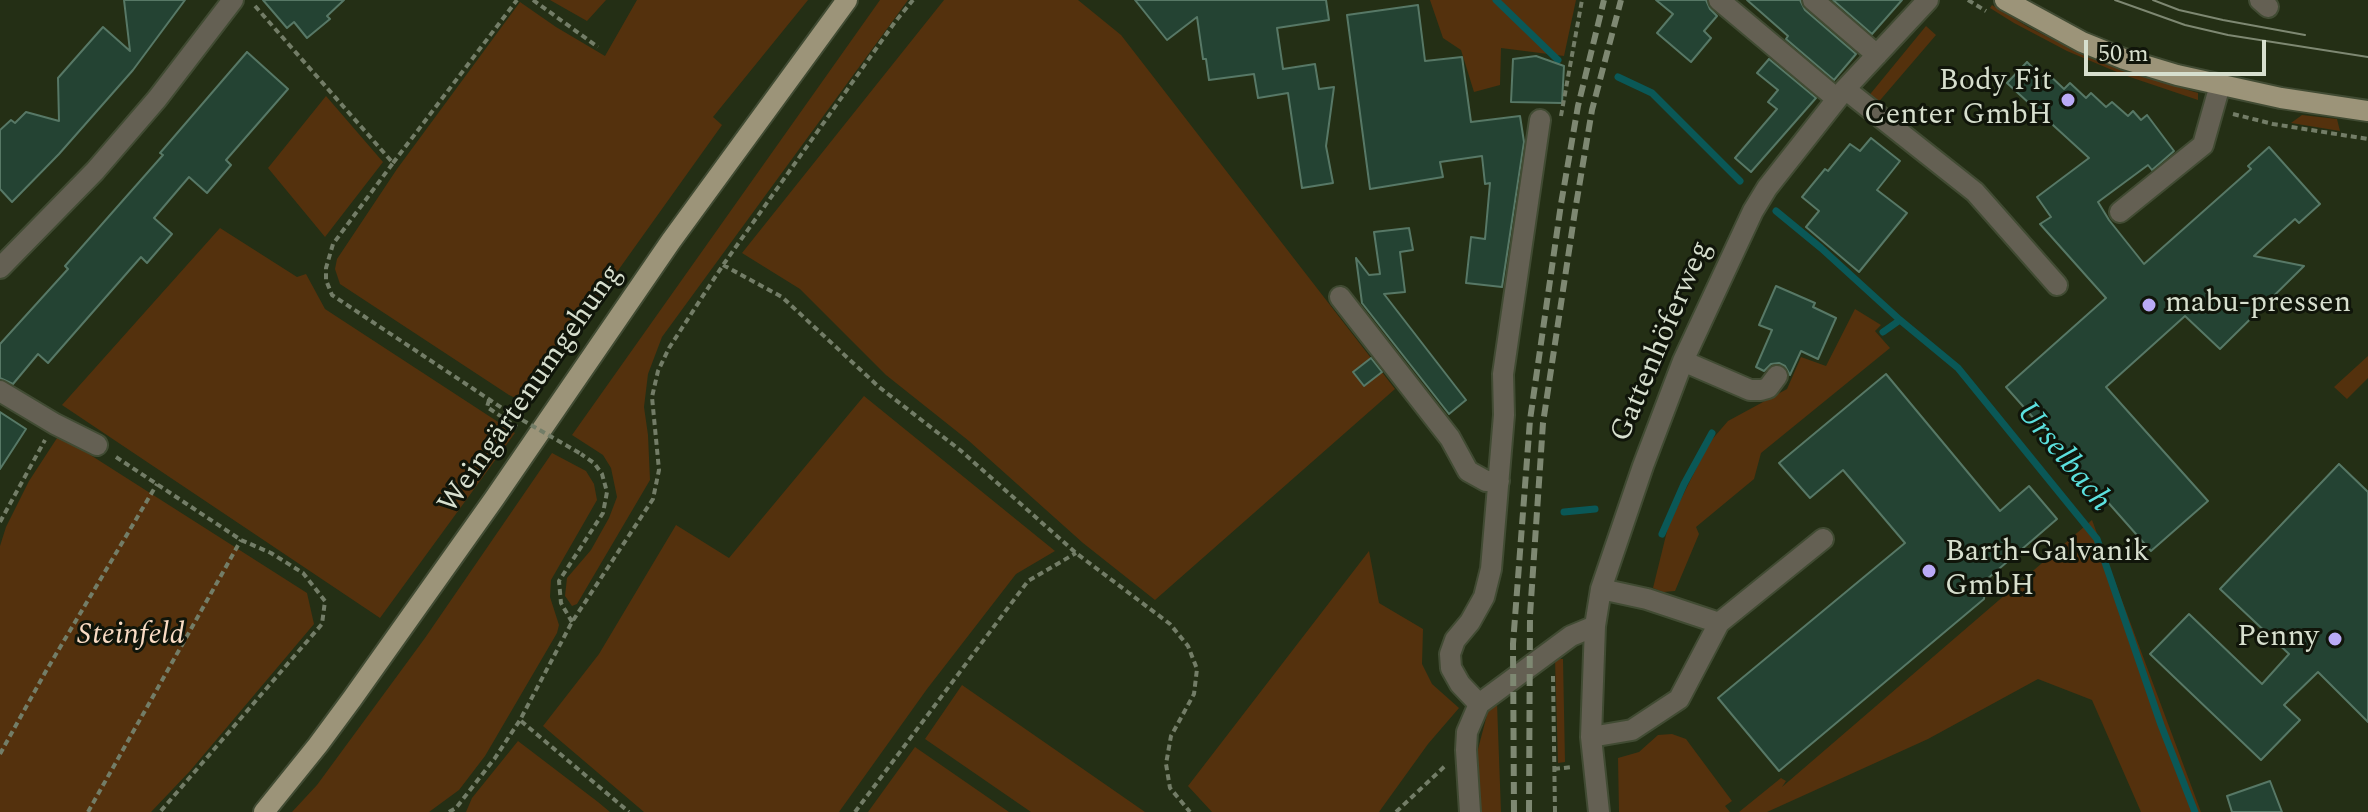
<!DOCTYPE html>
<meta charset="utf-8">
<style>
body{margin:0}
#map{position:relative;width:2368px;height:812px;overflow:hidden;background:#242f15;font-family:Spectral,serif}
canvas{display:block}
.scale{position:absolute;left:2084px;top:40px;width:182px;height:36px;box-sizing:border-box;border:4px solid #d7dfce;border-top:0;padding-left:10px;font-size:24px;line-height:28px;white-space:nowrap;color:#d7dfce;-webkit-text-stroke:6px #10150a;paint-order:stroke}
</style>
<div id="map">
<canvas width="2368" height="812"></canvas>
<div class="scale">50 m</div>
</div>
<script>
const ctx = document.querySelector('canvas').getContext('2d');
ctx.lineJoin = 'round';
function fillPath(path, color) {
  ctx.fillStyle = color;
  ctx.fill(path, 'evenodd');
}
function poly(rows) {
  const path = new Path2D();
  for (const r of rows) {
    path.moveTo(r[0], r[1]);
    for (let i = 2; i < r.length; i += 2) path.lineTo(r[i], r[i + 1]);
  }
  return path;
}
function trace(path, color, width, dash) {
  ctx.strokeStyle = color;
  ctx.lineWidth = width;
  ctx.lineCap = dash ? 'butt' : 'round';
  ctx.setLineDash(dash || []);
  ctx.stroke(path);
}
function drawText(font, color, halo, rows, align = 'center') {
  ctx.font = font + ' Spectral,serif';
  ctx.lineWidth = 6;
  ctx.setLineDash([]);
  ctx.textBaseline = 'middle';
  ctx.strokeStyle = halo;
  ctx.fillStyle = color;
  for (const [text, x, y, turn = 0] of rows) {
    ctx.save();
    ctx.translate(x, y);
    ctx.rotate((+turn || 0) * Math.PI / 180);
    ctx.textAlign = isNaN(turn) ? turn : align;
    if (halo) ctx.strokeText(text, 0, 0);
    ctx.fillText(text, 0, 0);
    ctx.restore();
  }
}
fillPath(poly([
 [550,0,606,0,587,21],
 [637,0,808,0,713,117,722,125,524,402,509,395,340,284,335,269,337,259,397,169,520,2,556,27,605,56],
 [880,0,908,0,662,337,648,374,644,407,648,435,650,480,577,604,572,606,565,596,567,578,591,550,609,518,617,497,611,468,603,455,572,435],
 [944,0,1078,0,1121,35,1395,389,1155,600,1083,543,969,441,886,375,800,289,742,253],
 [1430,0,1576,0,1564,56,1501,48,1500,85,1474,92,1461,50,1443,38],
 [1992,5,2028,27,2078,52,2128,72,2198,93,2198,100,2124,75,2067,51,2014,23,1990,8],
 [1926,26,1936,35,1876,105,1867,98],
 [326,96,383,162,325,237,268,168],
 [2302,115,2337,119,2340,131,2291,123],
 [220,228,297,277,306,274,325,309,515,433,380,618,62,405],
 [1855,309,1881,325,1875,331,1890,348,1761,453,1754,479,1696,527,1699,534,1675,591,1663,592,1653,588,1669,523,1709,443,1728,421,1787,389,1801,357,1826,366],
 [2368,356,2368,378,2347,399,2334,387],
 [864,396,1055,551,1016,574,927,689,839,812,644,812,543,726,599,654,676,525,729,558],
 [59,435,307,593,314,624,190,771,151,812,0,812,0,546,6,527,29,481],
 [552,453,586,471,594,484,597,500,551,580,550,597,559,625,557,633,485,756,459,790,429,812,292,812,317,785,425,638],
 [2092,520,2201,812,2141,812,2092,700,2038,679,1928,739,1767,812,1739,812,1781,778,1786,781,1782,787],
 [1369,551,1379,603,1423,629,1422,664,1432,684,1459,708,1428,744,1379,812,1212,812,1188,786],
 [1555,659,1563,659,1565,762,1558,763],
 [962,685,1145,812,1031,812,925,739],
 [1497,703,1501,812,1478,812,1473,768,1488,711],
 [1672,734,1686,739,1732,801,1725,806,1730,812,1619,812,1618,758,1639,752,1658,735],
 [518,741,598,802,610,812,466,812,472,798],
 [915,747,1009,812,868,812]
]), '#54310d');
trace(poly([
 [1496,0,1558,60],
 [1618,77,1652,93,1740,181],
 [1776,211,1821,248,1900,320,1958,368,2097,539,2161,725,2195,812],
 [1883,332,1900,320],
 [1564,512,1595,509],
 [1662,534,1684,484,1712,433]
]), '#0a5857', 7);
const building = poly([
 [124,0,185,0,133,70,59,154,12,202,0,189,0,130,11,120,15,123,26,112,59,121,58,78,103,27,130,51,124,0],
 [263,0,344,0,327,16,330,19,307,38,294,22,287,28,263,0],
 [1135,0,1326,0,1329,20,1277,28,1283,69,1315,64,1319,89,1334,87,1326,146,1333,183,1302,188,1288,93,1258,98,1254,74,1209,80,1206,59,1203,59,1197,17,1167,40,1135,0],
 [1656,0,1706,0,1710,9,1717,16,1704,31,1711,38,1691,62,1657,33,1673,14,1656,0],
 [1747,0,1800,0,1805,10,1856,54,1834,80,1786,39,1788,36,1747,0],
 [1833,0,1902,0,1872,34,1833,0],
 [1418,5,1425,61,1462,57,1471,122,1520,116,1524,142,1502,287,1466,283,1471,237,1485,239,1490,183,1485,184,1482,156,1440,162,1443,177,1370,189,1347,15,1418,5],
 [247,52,288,89,226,160,231,165,207,193,189,177,154,218,172,234,147,263,141,257,48,363,38,354,13,384,0,378,0,344,68,269,65,266,163,155,160,153,247,52],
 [1536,56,1564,66,1562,103,1511,102,1513,59,1536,56],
 [1769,59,1816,98,1751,172,1735,158,1777,109,1768,102,1778,90,1757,73,1769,59],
 [2027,62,2041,76,2045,71,2064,89,2070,83,2086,98,2091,93,2106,107,2112,102,2128,116,2133,111,2141,120,2147,115,2174,151,2152,170,2148,165,2098,202,2109,220,2144,264,2251,169,2248,166,2269,147,2320,204,2299,223,2295,219,2254,256,2304,266,2220,349,2185,316,2106,387,2208,501,2151,551,2006,387,2106,298,2040,224,2051,217,2037,197,2089,158,2007,83,2027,62],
 [1871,138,1900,161,1877,190,1907,213,1859,272,1806,227,1819,211,1802,197,1825,169,1828,171,1850,144,1860,151,1871,138],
 [1409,228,1413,250,1400,252,1405,292,1384,294,1466,400,1449,414,1362,303,1356,258,1369,275,1380,274,1374,232,1409,228],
 [1776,286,1815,303,1813,307,1836,318,1818,359,1801,351,1790,375,1785,366,1779,363,1771,364,1764,371,1756,367,1772,330,1759,325,1776,286],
 [1371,358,1382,372,1364,386,1353,372,1371,358],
 [1886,374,2000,511,2029,486,2057,519,1986,580,1984,599,1779,771,1718,698,1905,543,1843,470,1810,498,1779,463,1886,374],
 [0,412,26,429,0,469,0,412],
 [2339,464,2368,492,2368,722,2318,672,2284,705,2300,720,2261,760,2150,654,2189,614,2262,684,2289,654,2220,589,2339,464],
 [2270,781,2282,812,2232,812,2227,796,2270,781]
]);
fillPath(building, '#244333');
trace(building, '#577866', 2);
const minor = poly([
 [1719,0,1837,99],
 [1813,0,1877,55],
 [2260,0,2268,7],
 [1845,89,1975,192,2057,285],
 [2120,212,2203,145,2220,85],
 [0,268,95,171,157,99,233,0],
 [1340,297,1450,438,1468,471,1486,481,1499,481],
 [1683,361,1750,390,1761,390,1768,388,1777,376],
 [0,391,55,424,97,445],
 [1601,589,1647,599,1719,623,1823,539],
 [1479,704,1460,684,1451,668,1450,654,1455,640,1470,622,1484,597,1491,569,1504,415,1503,374,1540,120],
 [1591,737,1632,730,1679,699,1719,623],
 [1470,812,1466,750,1467,732,1479,704,1571,636,1595,626],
 [1599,812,1591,737,1595,626,1601,589,1643,466,1683,361,1753,211,1767,188,1845,89,1928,0]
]);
const major = poly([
 [2005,0,2082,42,2124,59,2177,75,2281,98,2368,111],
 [264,812,318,745,352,699,494,499,671,241,847,0]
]);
trace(minor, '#414b33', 24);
trace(major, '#414b33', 24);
trace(poly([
 [533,0,598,47],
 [1968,0,1986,11],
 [255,6,393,163,333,244,326,268,326,280,332,295,505,410],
 [2233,114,2273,124,2368,139],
 [1561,116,1582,0],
 [393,163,517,0],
 [723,265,782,297,879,387,960,450,1076,553,1170,624,1188,646,1197,669,1194,694,1171,736,1166,764,1170,788,1190,812],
 [489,400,487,407,517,427],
 [116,457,241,540,271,553,303,573,325,601,322,624,160,812],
 [0,522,45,440],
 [572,622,561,603,559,581,603,513,607,492,602,474,594,463,581,454],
 [1553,676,1555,812],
 [521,721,629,812],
 [0,754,46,671,157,484],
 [1554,769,1572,767],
 [88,812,241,540],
 [449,812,456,808,495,758,520,720,572,622,653,499,659,470,652,397,658,371,669,348,723,265,895,22,913,0],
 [855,812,1028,581,1076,553],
 [1396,812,1445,766]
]), '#737d67', 4, [6, 4]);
trace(minor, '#646053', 20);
trace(major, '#9c9479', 20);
trace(poly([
 [2115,0,2185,25,2228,35,2368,57],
 [2153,0,2179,10,2223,20,2305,35]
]), '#7e8872', 2);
trace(poly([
 [1514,812,1513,644,1530,420,1561,204,1578,106,1604,0],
 [1529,812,1530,615,1543,423,1575,211,1592,110,1621,0]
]), '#7e8872', 6, [12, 6]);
trace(poly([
 [505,410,581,454]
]), '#737d67', 4, [6, 4]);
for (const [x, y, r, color] of [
 [2068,100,8,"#baaaf6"],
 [2149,305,8,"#baaaf6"],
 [1929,571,8,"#baaaf6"],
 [2335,639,8,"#baaaf6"]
]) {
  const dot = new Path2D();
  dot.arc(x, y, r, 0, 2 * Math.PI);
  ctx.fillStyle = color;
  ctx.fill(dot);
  trace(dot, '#10150a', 3);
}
drawText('30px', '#d7dfce', '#10150a', [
 ["Body Fit",2052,83],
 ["Center GmbH",2052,117],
 ["mabu-pressen",2165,305,"left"],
 ["Barth-Galvanik",1945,554,"left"],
 ["GmbH",1945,588,"left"],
 ["Penny",2319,639]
], 'right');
drawText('30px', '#d7dfce', '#10150a', [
 ["Gattenhöferweg",1663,342,-67],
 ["Weingärtenumgehung",532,390,-55]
]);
drawText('italic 30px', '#fadcc4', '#10150a', [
 ["Steinfeld",131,637]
]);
drawText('italic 32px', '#5be0de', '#10150a', [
 ["Urselbach",2062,458,51]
]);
</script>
